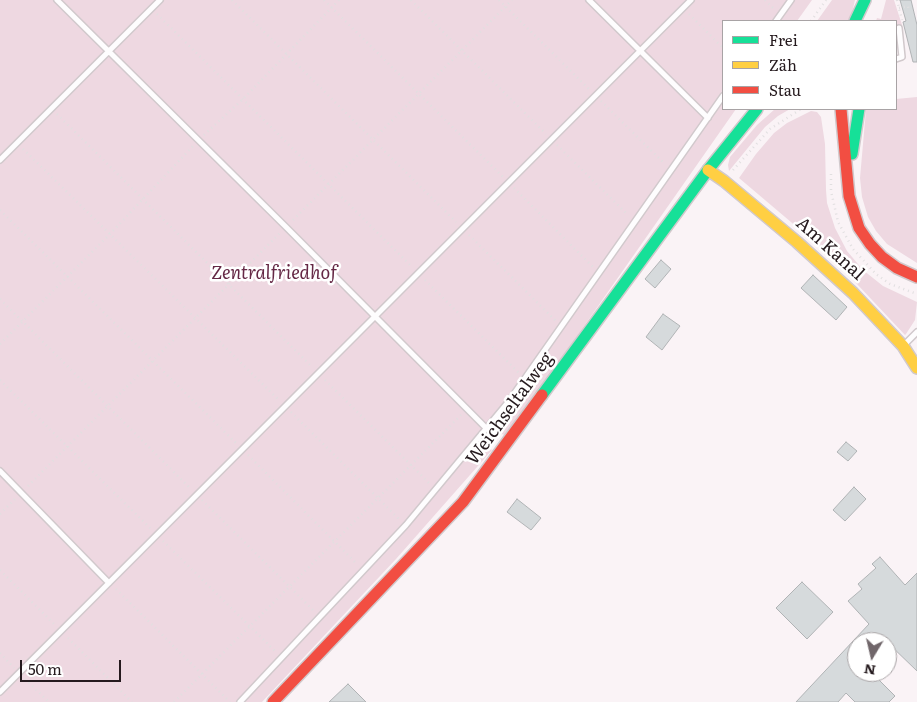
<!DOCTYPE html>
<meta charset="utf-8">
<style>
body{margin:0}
#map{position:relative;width:917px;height:702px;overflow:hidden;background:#faf3f6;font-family:Literata,serif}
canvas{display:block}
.legend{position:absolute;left:722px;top:20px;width:175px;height:90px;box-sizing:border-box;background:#fff;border:1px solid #a8a3a5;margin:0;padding:6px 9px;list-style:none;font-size:15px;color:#251a1e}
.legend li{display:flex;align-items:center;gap:10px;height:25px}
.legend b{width:25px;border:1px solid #a8a3a5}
.north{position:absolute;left:847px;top:632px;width:50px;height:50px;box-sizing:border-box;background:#fff;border:1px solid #a8a3a5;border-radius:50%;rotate:189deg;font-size:14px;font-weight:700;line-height:20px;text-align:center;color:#251a1e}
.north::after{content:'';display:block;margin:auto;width:18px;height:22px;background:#70666a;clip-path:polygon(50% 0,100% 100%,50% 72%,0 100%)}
.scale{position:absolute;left:20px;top:660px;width:101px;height:22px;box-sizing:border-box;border:2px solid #251a1e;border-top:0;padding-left:6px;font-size:15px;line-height:18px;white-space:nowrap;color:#251a1e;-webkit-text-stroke:4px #fff;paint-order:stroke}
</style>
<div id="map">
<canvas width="917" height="702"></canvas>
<ul class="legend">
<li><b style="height:6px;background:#16e098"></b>Frei</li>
<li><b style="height:6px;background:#ffcf43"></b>Zäh</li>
<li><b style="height:6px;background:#f24e42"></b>Stau</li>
</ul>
<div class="north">N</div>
<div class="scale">50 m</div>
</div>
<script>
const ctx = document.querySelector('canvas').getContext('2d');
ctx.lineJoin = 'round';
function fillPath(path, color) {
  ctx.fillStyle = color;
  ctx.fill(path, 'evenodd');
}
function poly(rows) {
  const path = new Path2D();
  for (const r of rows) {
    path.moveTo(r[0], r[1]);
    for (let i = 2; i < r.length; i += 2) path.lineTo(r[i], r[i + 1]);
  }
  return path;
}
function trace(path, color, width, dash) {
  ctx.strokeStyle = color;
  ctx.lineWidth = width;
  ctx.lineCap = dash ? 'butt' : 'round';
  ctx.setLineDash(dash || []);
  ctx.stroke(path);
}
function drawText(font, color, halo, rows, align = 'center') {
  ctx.font = font + ' Literata,serif';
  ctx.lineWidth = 5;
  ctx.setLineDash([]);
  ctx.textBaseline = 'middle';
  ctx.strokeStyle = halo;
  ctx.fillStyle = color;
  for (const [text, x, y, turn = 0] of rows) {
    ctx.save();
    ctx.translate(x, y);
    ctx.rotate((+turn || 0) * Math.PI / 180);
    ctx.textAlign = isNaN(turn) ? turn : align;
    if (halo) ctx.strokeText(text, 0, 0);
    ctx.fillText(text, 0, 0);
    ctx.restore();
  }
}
fillPath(poly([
 [0,0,812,0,797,21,723,21,723,109,736,109,540,389,504,435,500,433,497,433,488,444,488,447,492,450,396,559,262,702,0,702],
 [832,0,855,0,850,21,817,21],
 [886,0,894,0,902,25,896,26,896,21,876,21,877,18,881,19],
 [917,97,917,263,887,244,876,231,868,217,862,197,860,178,866,110,896,109,896,99],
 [775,109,790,109,778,116,765,127,729,171,728,165,730,157,757,125],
 [811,111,817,112,821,117,825,144,826,190,827,203,835,228,847,251,863,270,883,286,917,302,915,320,906,334,905,335,840,266,811,239,739,178,756,154,774,133,787,123]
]), '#eed8e1');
const building = poly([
 [900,0,911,0,917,25,917,62,913,62,903,22,906,21,900,0],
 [661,260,671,269,655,288,645,279,661,260],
 [813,275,847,307,836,320,801,288,813,275],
 [663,314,680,326,662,350,646,337,663,314],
 [846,442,857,451,848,461,837,452,846,442],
 [854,487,866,499,845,521,833,510,854,487],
 [517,499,541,518,531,530,507,512,517,499],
 [880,557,905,585,917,573,917,671,887,642,857,642,857,672,871,672,895,696,889,702,855,702,846,693,838,702,796,702,869,624,848,601,862,589,858,584,876,568,872,564,880,557],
 [802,582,833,612,807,639,776,608,802,582],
 [348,684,366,702,329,702,348,684]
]);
fillPath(building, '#d6dadc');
trace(building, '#b0b3b5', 1);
const lane = poly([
 [57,0,286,227,487,429],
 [589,0,708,118],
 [776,21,791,0],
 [896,59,902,57,899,28],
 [0,160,160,0],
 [905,344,917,332],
 [0,471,109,583],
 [0,692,691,0],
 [240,702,406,525,509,401,723,96]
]);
const fast = poly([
 [855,21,865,0],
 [852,154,859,109],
 [542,395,708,170,757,109]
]);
const slow = poly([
 [708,170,724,181,797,242,853,293,903,346,917,368]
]);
const jam = poly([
 [841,109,849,196,859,228,870,244,882,257,897,268,917,277],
 [273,702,463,502,542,395]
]);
trace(lane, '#d1c9cc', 8);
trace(fast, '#d1c9cc', 14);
trace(slow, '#d1c9cc', 14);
trace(jam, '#d1c9cc', 14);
trace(poly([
 [232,0,456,222],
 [324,0,503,177],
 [411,0,546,134],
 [499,0,590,90],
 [765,0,774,9],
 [897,0,902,20],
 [899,8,908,6,909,11],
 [157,14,412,267],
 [689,14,723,48],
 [811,21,826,0],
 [601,101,665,164],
 [57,114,312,367],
 [204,135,243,99,339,0],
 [557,145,628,215],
 [23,149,280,401],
 [733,170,770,129,801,109],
 [831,174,831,191,838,222,853,249,876,274,890,284,917,294],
 [514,188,593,267],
 [0,210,237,444],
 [293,220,512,0],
 [469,235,556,321],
 [425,280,519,373],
 [0,299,191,489],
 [0,344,110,234,193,146],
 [0,380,150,528],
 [325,380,429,483],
 [291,412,399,519],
 [248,455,357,564],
 [28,486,280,233],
 [202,500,314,611],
 [0,514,15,499],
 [163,541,275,651],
 [0,570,55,625],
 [116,589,230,702],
 [68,638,132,702],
 [0,653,14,668],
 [25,679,49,702],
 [174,702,461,415]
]), '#e1dfe0', 2.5, [1, 4]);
trace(lane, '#fefdfe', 5);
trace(fast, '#16e098', 11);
trace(slow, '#ffcf43', 11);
trace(jam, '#f24e42', 11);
drawText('18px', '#251a1e', '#fff', [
 ["Am Kanal",830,249,42],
 ["Weichseltalweg",510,409,-54]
]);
drawText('italic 18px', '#652845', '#fff', [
 ["Zentralfriedhof",274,274]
]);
</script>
